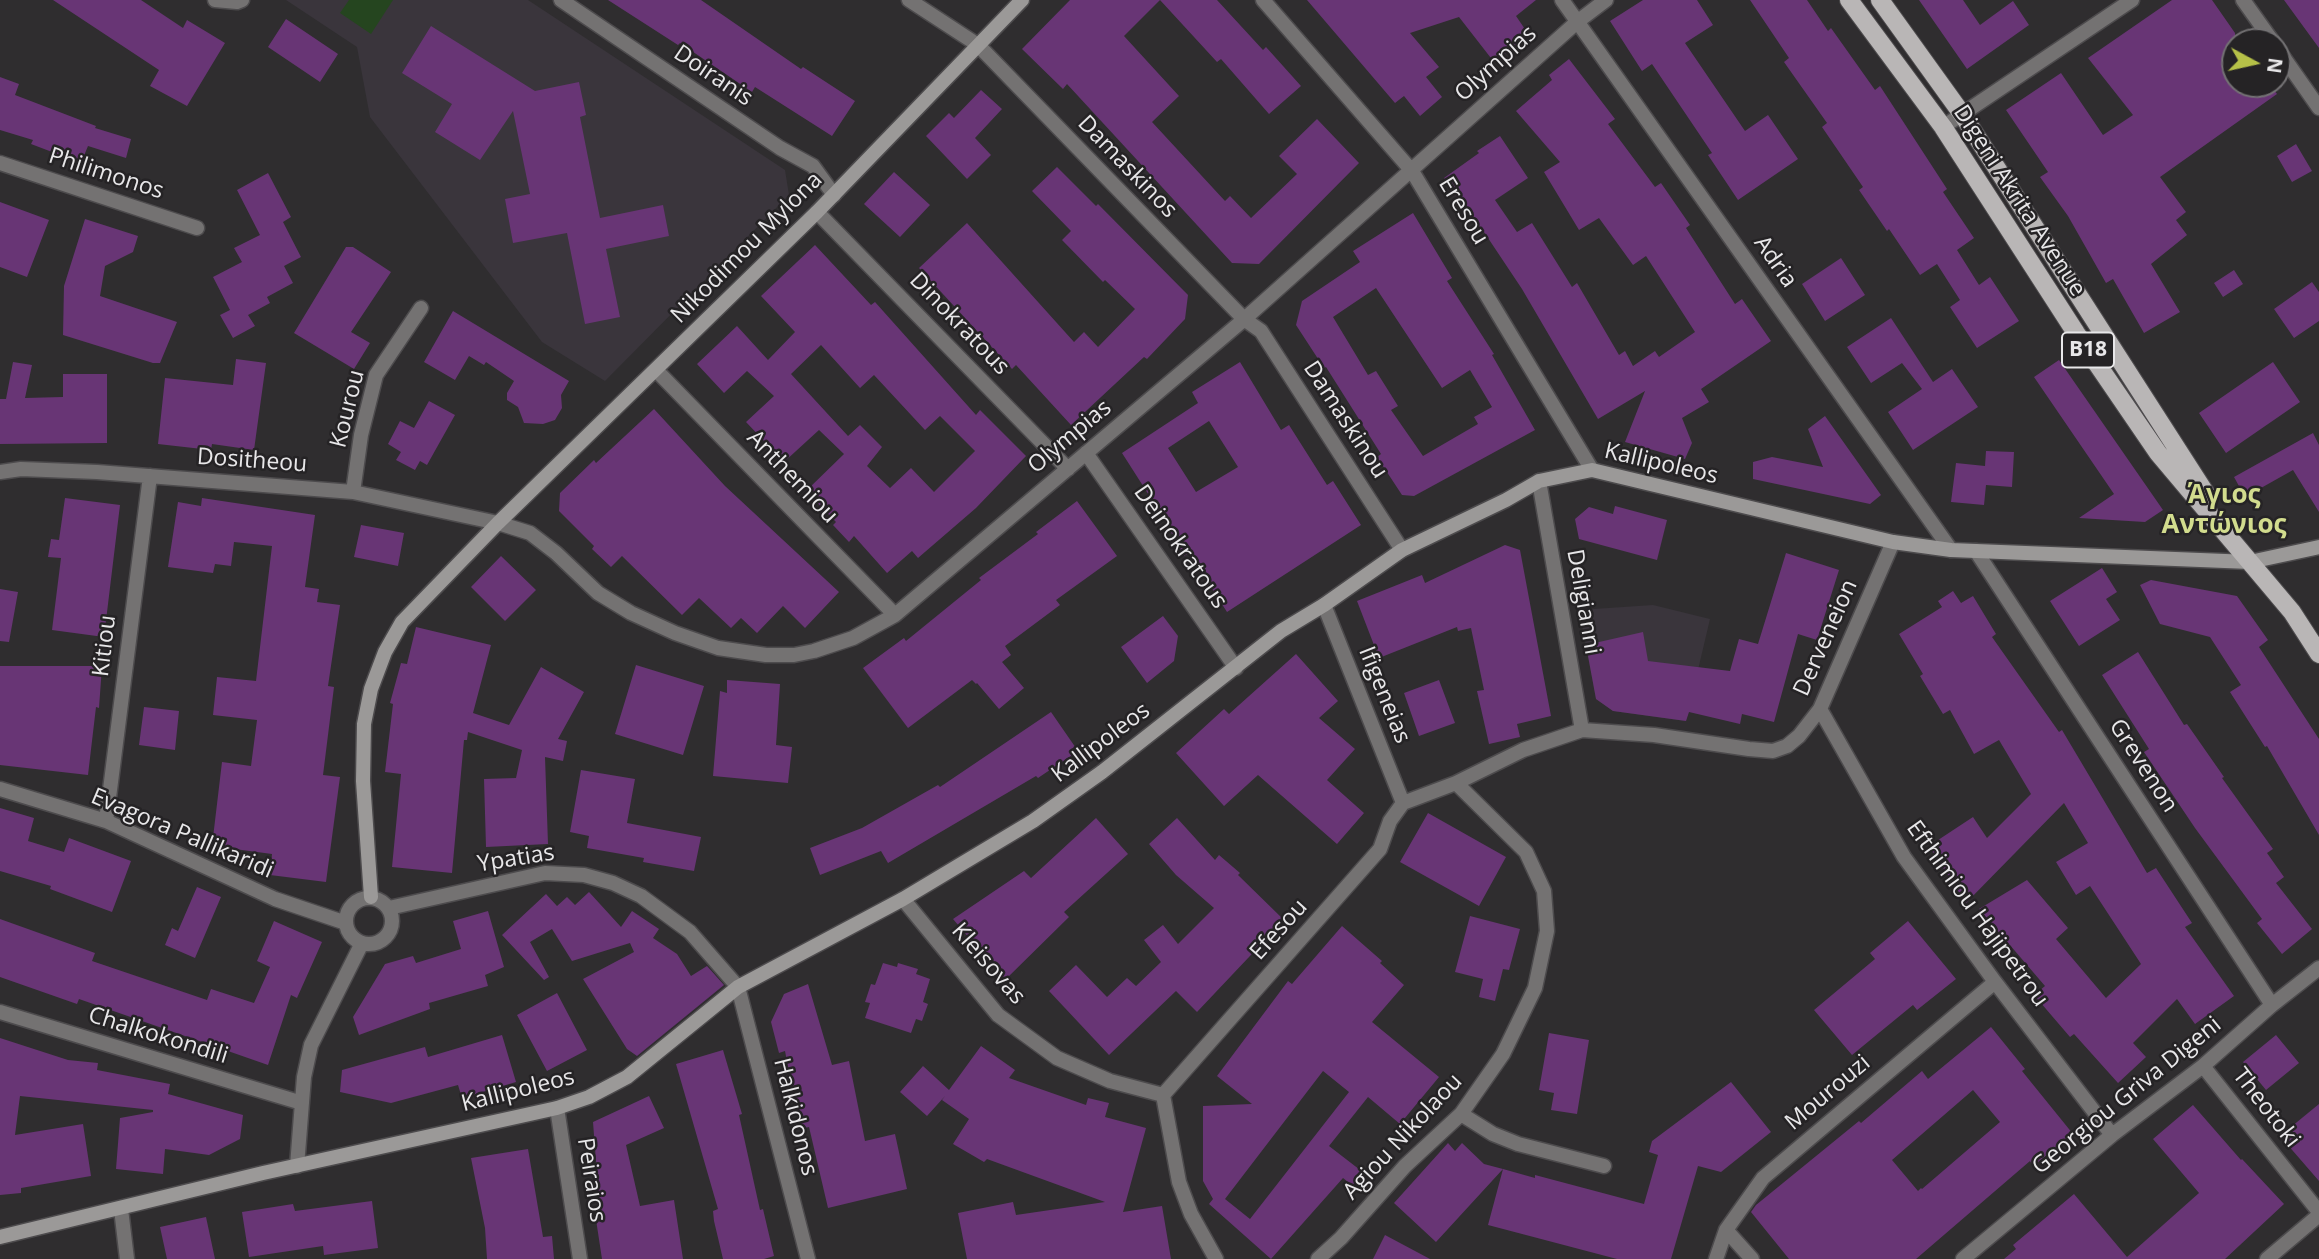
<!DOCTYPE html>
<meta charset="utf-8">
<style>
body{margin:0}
#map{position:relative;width:2319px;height:1259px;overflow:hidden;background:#2f2d2f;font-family:"Open Sans",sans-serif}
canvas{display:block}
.north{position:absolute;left:2221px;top:28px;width:70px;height:70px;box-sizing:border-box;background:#252325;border:2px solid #737173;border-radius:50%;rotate:98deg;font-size:19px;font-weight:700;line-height:28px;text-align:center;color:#e8e7e9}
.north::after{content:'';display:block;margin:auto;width:24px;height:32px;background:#b6c148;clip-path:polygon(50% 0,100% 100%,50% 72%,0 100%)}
</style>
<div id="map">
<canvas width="2319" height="1259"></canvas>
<div class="north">N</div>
</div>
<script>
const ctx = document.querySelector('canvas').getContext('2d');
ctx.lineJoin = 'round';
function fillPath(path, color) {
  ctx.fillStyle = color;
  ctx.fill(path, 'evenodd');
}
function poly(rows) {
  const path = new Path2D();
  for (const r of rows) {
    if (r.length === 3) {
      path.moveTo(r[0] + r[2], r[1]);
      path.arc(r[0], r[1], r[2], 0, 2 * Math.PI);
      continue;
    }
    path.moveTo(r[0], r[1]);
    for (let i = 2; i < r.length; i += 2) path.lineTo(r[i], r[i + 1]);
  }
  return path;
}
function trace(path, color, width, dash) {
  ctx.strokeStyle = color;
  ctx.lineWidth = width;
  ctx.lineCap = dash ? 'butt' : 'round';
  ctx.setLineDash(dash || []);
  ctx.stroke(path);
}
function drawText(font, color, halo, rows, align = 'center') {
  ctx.font = font + ' "Open Sans",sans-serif';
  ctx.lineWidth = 5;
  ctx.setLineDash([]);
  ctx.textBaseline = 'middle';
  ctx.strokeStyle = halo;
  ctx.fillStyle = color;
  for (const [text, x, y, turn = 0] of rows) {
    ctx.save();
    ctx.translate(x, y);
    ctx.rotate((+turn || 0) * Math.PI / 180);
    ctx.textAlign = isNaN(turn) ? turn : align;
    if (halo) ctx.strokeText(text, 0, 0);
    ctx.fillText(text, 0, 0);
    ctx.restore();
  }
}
fillPath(poly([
 [286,0,528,0,785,170,789,195,605,381,542,342,370,117,357,47],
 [1653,605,1710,619,1686,721,1613,711,1596,699,1579,610]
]), '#3a353c');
fillPath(poly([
 [349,0,393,0,371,34,340,13]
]), '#25451f');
fillPath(poly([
 [53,0,141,0,183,28,187,20,225,43,187,106,150,86,159,70],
 [608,0,701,0,801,69,803,67,855,101,832,136,755,87,752,92,680,43,678,45],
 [1070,0,1160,0,1124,36,1179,96,1152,122,1225,201,1230,196,1251,218,1297,174,1279,156,1317,119,1359,163,1259,264,1232,263,1067,84,1063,89,1022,49],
 [1160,0,1217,0,1263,50,1266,47,1301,86,1269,114,1221,59,1217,62],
 [1307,0,1536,0,1516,16,1529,35,1494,62,1459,17,1410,33,1439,67,1426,77,1442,97,1420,116,1404,96,1395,103],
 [1643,0,1697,0,1713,25,1685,43,1745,131,1768,115,1798,159,1738,200,1708,155,1712,153,1652,64,1642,71,1610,21],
 [1750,0,1807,0,1828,31,1831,28,1875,90,1880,86,1947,189,1943,192,1974,238,1957,250,1979,285,1990,277,2019,321,1977,348,1950,307,1960,300,1937,264,1920,275,1889,229,1887,231,1859,190,1863,187,1822,127,1827,123,1784,62,1789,58],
 [1919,0,1963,0,1980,25,2013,1,2029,25,1967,69],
 [2172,0,2212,0,2235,33,2235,84,2270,84,2277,94,2160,177,2186,212,2176,220,2187,235,2151,264,2180,312,2144,333,2113,279,2106,283,2068,216,2040,177,2048,172,2006,110,2061,73,2103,135,2133,115,2088,58],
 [2284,0,2319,0,2319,48],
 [286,19,338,54,320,82,268,47],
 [431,26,535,91,579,82,586,115,580,117,600,218,663,205,669,236,606,249,620,317,585,324,567,233,513,243,505,199,530,194,513,111,480,160,435,132,452,104,402,73],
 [1569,59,1615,119,1608,124,1655,187,1661,183,1690,225,1686,228,1735,304,1742,299,1771,341,1701,389,1709,402,1682,418,1692,443,1685,459,1625,442,1645,391,1598,419,1522,289,1480,226,1478,228,1444,178,1479,153,1477,151,1500,136,1528,178,1495,200,1517,232,1532,223,1572,287,1577,283,1619,355,1625,351,1633,366,1655,351,1659,357,1695,332,1646,256,1633,265,1599,218,1579,230,1544,172,1560,162,1516,111,1552,80,1549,75],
 [0,77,19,84,15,95,96,126,95,128,131,139,126,158,88,146,81,163,31,144,33,140,0,130],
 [981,90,1002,109,975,138,991,155,967,179,926,136,949,113,954,118],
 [2296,144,2312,171,2292,182,2277,156],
 [1057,167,1096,206,1098,204,1188,295,1185,319,1147,359,1144,357,1071,425,1016,365,1012,369,919,268,967,223,1074,342,1084,332,1098,347,1135,309,1105,280,1103,282,1062,240,1071,231,1032,191],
 [894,172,930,205,900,237,864,204],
 [268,173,291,217,283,222,301,257,284,266,293,283,267,297,270,303,248,315,255,326,233,338,220,315,230,310,213,277,242,262,234,248,260,235,237,190],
 [0,202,49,220,27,277,0,267],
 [1413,213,1452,278,1447,281,1494,354,1492,355,1535,430,1414,496,1402,495,1377,457,1381,454,1326,367,1324,368,1296,325,1302,301,1360,262,1353,251],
 [1376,288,1442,388,1470,370,1492,407,1474,417,1478,424,1423,456,1391,410,1398,406,1376,371,1368,375,1333,317],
 [85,219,138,236,133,252,105,266,100,296,177,322,160,363,153,363,63,335,64,286],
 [815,245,871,305,875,302,976,415,980,410,1026,456,976,508,918,558,912,551,887,573,854,536,849,542,833,525,836,522,806,491,844,454,819,430,784,462,746,422,774,396,747,371,724,393,697,364,737,326,768,360,795,332,761,296],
 [821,345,860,388,874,375,925,430,940,416,975,451,934,492,911,468,890,488,867,466,882,447,860,425,848,436,791,374],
 [346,247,353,247,391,272,351,332,370,343,354,369,294,333],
 [1841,258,1865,295,1825,321,1802,284],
 [2234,270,2243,284,2223,297,2214,283],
 [2312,282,2319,292,2319,321,2294,338,2274,309],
 [453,311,569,381,561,395,562,408,555,420,543,424,524,423,518,407,507,400,507,393,514,381,486,362,484,365,469,356,455,380,424,362],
 [1891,318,1933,382,1952,369,1978,407,1913,450,1888,412,1922,389,1902,363,1871,383,1847,347],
 [236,359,266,363,254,450,212,444,211,450,158,444,165,378,233,385],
 [2059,360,2163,510,2145,522,2079,518,2114,494,2034,377],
 [13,362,32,365,25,398,63,397,63,374,107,374,107,443,0,444,0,399,6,399],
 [1240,362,1281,430,1289,425,1327,485,1333,481,1361,525,1227,612,1189,553,1184,556,1161,514,1122,453,1198,403,1192,392],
 [1209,421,1238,467,1196,492,1168,448],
 [2273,362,2300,402,2226,453,2199,413],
 [429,401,455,415,427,465,420,461,415,470,396,460,401,452,388,444,400,421,414,428],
 [654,409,725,486,839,592,805,628,783,606,757,633,741,618,731,628,699,598,682,615,622,556,611,567,592,549,594,546,559,511,560,493,594,460,596,463],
 [1825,416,1881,495,1870,504,1753,479,1753,462,1772,457,1823,467,1808,429],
 [2313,433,2319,445,2319,512,2293,470,2245,497,2234,477],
 [1986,451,2014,452,2012,487,1986,485,1984,505,1951,502,1956,463,1985,466],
 [65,498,120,505,104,637,52,630,61,558,48,557,51,539,59,540],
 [202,498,315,515,305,587,319,589,317,602,340,605,328,686,334,687,323,775,340,777,326,882,270,875,272,854,212,846,222,762,251,766,257,720,213,715,217,677,256,681,272,546,234,542,231,566,215,564,213,573,168,567,178,502,201,506],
 [1077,501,1117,556,1056,600,1060,605,1005,646,1011,655,1002,662,1024,688,999,709,977,683,976,684,972,680,908,728,863,668,904,638,906,641,981,580,979,578,1038,534,1036,532],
 [1615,506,1667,520,1657,560,1579,539,1575,519,1589,507,1613,514],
 [361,525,404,533,398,566,354,557],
 [1505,545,1520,550,1551,716,1517,724,1520,737,1489,744,1477,691,1484,690,1471,628,1458,631,1457,627,1379,658,1357,601,1422,575,1425,583],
 [1786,553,1839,570,1817,640,1798,634,1774,722,1742,714,1740,724,1689,712,1686,721,1613,711,1596,699,1586,645,1643,632,1648,661,1730,671,1739,639,1758,644],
 [501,556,536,590,505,621,471,587],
 [2102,568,2117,592,2106,599,2120,620,2079,646,2050,601],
 [2151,580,2237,596,2268,640,2259,647,2319,739,2319,835,2267,746,2265,747,2230,692,2241,685,2210,637,2160,624,2140,585],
 [0,589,18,592,9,642,0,641],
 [1953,591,1961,603,1973,596,1996,634,1992,637,2059,732,2062,730,2147,873,2156,868,2192,923,2185,927,2234,996,2195,1024,2177,999,2133,1043,2146,1057,2118,1083,2074,1034,2070,1037,2034,995,2045,986,1979,909,2027,880,2068,928,2056,939,2106,998,2141,964,2090,886,2076,895,2056,862,2088,843,2064,803,1966,903,1929,846,1973,817,1987,838,2031,794,1999,740,1974,754,1950,710,1943,714,1920,676,1923,674,1899,634,1942,607,1938,601],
 [1163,616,1178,636,1174,661,1147,683,1121,647],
 [416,627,491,645,473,713,509,725,541,667,584,692,558,739,567,741,563,761,545,757,548,844,486,847,484,779,516,778,522,750,468,732,467,740,464,740,452,873,392,867,401,774,385,772,393,704,390,703,401,663,407,664],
 [2138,652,2184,725,2187,724,2224,777,2222,778,2273,849,2267,853,2284,877,2276,883,2312,929,2282,954,2257,923,2262,919,2195,828,2144,752,2149,749,2102,675],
 [1296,654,1338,701,1319,718,1355,749,1327,780,1364,813,1337,844,1258,775,1224,806,1176,753,1224,709,1229,714],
 [636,665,704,686,683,755,615,734],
 [0,666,102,666,99,708,96,707,88,775,0,765],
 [727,680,780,684,776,745,792,747,788,783,713,776,720,691,727,693],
 [1439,680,1455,723,1419,736,1404,693],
 [144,707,179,711,175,750,139,745],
 [1051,712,1078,751,1038,778,1036,776,888,863,881,851,820,875,810,848,862,828,938,785,940,787],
 [581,770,635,779,627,823,701,837,694,871,643,862,644,858,587,848,589,836,570,832],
 [0,808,34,818,28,841,64,852,69,838,131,861,112,912,50,889,51,886,0,871],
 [1428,813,1506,857,1479,906,1400,862],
 [1096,818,1128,854,1064,912,1069,917,1005,980,953,919,1024,871,1031,878],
 [1177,818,1215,860,1219,855,1240,873,1238,875,1284,920,1197,1012,1176,991,1109,1055,1049,991,1076,965,1107,997,1127,978,1136,986,1161,962,1144,940,1163,925,1178,944,1214,908,1176,875,1149,844],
 [197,887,221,897,195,958,165,945,172,928,178,931],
 [589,892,621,927,632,911,659,929,653,938,677,954,691,976,707,966,724,985,637,1056,627,1049,583,979,634,952,630,943,572,961,552,929,530,942,549,977,544,980,502,935,546,894,557,906,567,897,575,905],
 [488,911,504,967,485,975,488,986,429,1003,430,1009,359,1035,353,1017,385,964,413,956,416,963,461,949,453,921],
 [1470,916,1520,929,1509,970,1503,969,1495,1001,1479,997,1483,979,1455,972],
 [0,919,95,953,92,961,207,1000,211,989,254,1003,270,967,257,961,274,921,322,942,297,998,291,995,268,1065,79,999,77,1004,0,977],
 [1908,921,1956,979,1917,1010,1913,1005,1852,1055,1814,1010,1875,959,1870,953],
 [1342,926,1382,961,1380,963,1404,985,1372,1022,1439,1077,1400,1124,1368,1097,1329,1146,1364,1173,1353,1186,1343,1178,1271,1259,1209,1204,1213,1199,1203,1181,1203,1106,1252,1104,1217,1076,1288,981,1292,984],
 [1323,1071,1349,1092,1250,1219,1225,1199],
 [883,963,897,967,898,963,918,969,916,974,930,979,923,1002,928,1004,922,1021,916,1019,911,1033,865,1018,870,1003,865,1002,871,984,875,985],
 [808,984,832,1065,849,1061,865,1141,895,1134,907,1189,828,1208,809,1127,800,1129,785,1051,779,1053,771,1022,784,994],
 [557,993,587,1050,547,1071,517,1015],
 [1991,1027,2025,1069,2022,1071,2073,1134,2033,1166,2030,1161,1916,1259,1789,1259,1751,1212,1756,1205,1859,1121,1861,1123,1922,1071,1928,1079],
 [1973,1090,2000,1122,1922,1189,1921,1188,1918,1191,1892,1160],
 [1549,1033,1589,1040,1577,1114,1551,1110,1554,1093,1539,1090],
 [502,1035,516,1082,462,1098,458,1085,391,1103,340,1092,342,1070,425,1047,428,1057],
 [2276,1035,2299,1063,2266,1090,2243,1062],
 [0,1038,68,1060,98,1063,97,1070,170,1084,168,1094,243,1115,240,1139,209,1155,165,1149,163,1174,116,1169,120,1118,153,1112,153,1110,20,1096,15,1135,83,1124,91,1176,21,1188,21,1193,0,1195],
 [981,1046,1015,1070,1009,1078,1086,1105,1088,1098,1109,1103,1105,1117,1146,1128,1123,1212,1162,1206,1171,1259,967,1259,958,1213,1013,1202,1016,1215,1105,1202,987,1159,984,1162,953,1144,969,1119,942,1100,945,1096,927,1116,900,1092,923,1066,949,1090],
 [723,1050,742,1114,739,1115,760,1210,763,1209,774,1256,764,1259,723,1259,714,1221,713,1211,718,1209,676,1064],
 [1731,1082,1771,1132,1721,1172,1698,1166,1671,1259,1617,1259,1488,1225,1503,1169,1535,1178,1535,1175,1644,1204,1658,1155,1649,1152,1652,1141],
 [649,1096,664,1128,626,1145,640,1206,674,1200,683,1259,602,1259,595,1213,600,1213,593,1122],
 [2319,1104,2319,1181,2280,1136],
 [2193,1105,2241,1160,2242,1159,2284,1204,2225,1259,2004,1259,2016,1249,2013,1245,2074,1194,2127,1257,2199,1193,2153,1139],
 [1448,1143,1455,1151,1462,1143,1484,1164,1503,1169,1436,1242,1394,1203],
 [528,1149,543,1237,552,1236,554,1259,487,1259,485,1228,471,1158],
 [372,1201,378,1248,324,1255,323,1246,249,1257,242,1212,293,1204,295,1211],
 [206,1217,215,1259,167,1259,160,1227],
 [1385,1235,1430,1259,1373,1259]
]), '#683575');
const street = poly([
 [215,0,237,2,242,0],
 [561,0,780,148,813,166,834,195],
 [909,0,978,45,1244,319,1261,331,1402,550],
 [1263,0,1412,171,1592,470],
 [1562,0,1951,550],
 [2243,0,2273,42],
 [2277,48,2319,108],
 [1943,127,2132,0],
 [0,163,197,228],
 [817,212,1068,469],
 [656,370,895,615],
 [1086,453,1236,668],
 [0,472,21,469,97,472,353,492,498,523,530,533,556,553,598,593,631,613,675,633,718,648,766,655,794,655,814,651,853,638,895,615,1241,322,1577,22,1606,0],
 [1539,481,1582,730],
 [353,492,361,435,376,375,421,308],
 [1976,551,2272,1005],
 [1324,605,1403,803],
 [1820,709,1904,857,1995,982,2112,1135],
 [0,789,106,821,275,899,346,923],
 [106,821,150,476],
 [369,921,23],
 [903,899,998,1015,1057,1058,1110,1081,1163,1095],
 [389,908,545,873,584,875,613,883,641,896,690,932,738,987,808,1259],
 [0,1012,302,1103],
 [2203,1066,2319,1212],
 [1163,1095,1380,849,1390,821,1403,803,1456,783,1523,750,1582,730,1654,735,1749,749,1773,751,1787,746,1799,736,1820,709,1893,542],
 [1163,1095,1179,1182,1191,1214,1216,1259],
 [557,1108,580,1259],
 [1461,1114,1493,1134,1518,1144,1604,1166],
 [297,1166,304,1077,311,1045,362,943],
 [121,1209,127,1259],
 [1726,1230,1752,1259],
 [1318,1259,1341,1238,1405,1166,1461,1114,1503,1054,1535,988,1547,931,1544,891,1526,852,1456,783],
 [1716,1259,1726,1230,1763,1178,1995,982],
 [1963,1259,2112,1135,2203,1066,2272,1005,2319,968],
 [2267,1259,2319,1215]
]);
const secondary = poly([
 [371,897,363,781,364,724,371,689,385,652,402,622,498,523,817,212,1022,0],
 [0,1237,263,1173,557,1108,589,1097,627,1077,738,987,903,899,1033,821,1102,772,1281,631,1324,605,1402,550,1506,500,1539,481,1592,470,1893,542,1951,550,2250,562,2319,547]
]);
const primary = poly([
 [1849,0,1943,127,2076,333,2158,453,2292,612,2319,654],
 [1880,0,1962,114,2208,497]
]);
trace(street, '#4d4b4d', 17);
trace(secondary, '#4d4b4d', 17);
trace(primary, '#4d4b4d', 20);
trace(street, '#747272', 14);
trace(secondary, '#9b9998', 14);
trace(primary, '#b9b6b6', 18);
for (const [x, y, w] of [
 [2088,350,52]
]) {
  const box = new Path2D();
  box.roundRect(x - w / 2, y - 17.5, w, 35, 5);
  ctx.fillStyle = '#252325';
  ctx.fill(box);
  trace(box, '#e8e7e9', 2);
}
drawText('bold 21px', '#e8e7e9', null, [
 ["B18",2088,350]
]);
drawText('23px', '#e8e7e9', '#252325', [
 ["Olympias",1496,64,-42],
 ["Doiranis",713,76,34],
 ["Damaskinos",1127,167,46],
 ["Philimonos",106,174,18],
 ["Digeni Akrita Avenue",2019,201,57],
 ["Eresou",1463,211,59],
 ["Nikodimou Mylona",747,248,-45],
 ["Adria",1775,262,55],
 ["Dinokratous",959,324,46],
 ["Kourou",348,409,-76],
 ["Damaskinou",1345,420,57],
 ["Olympias",1070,437,-40],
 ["Dositheou",252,461,4],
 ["Kallipoleos",1661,464,13],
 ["Anthemiou",792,477,46],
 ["Deinokratous",1180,547,55],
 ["Deligianni",1583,602,80],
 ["Derveneion",1826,638,-66],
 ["Kitiou",105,646,-83],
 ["Ifigeneias",1384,695,68],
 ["Kallipoleos",1101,743,-37],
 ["Grevenon",2143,766,57],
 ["Evagora Pallikaridi",182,834,23],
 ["Ypatias",516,859,-9],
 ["Efthimiou Hajipetrou",1977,914,54],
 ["Efesou",1279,930,-48],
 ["Kleisovas",988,964,49],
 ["Chalkokondili",158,1036,17],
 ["Kallipoleos",518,1091,-14],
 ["Mourouzi",1828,1093,-40],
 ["Georgiou Griva Digeni",2127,1096,-39],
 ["Theotoki",2266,1108,52],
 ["Halkidonos",795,1117,76],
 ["Agiou Nikolaou",1403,1137,-47],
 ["Peiraios",591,1180,81]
]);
drawText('bold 26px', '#d2dc8e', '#252325', [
 ["Άγιος",2224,496],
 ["Αντώνιος",2224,526]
]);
</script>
